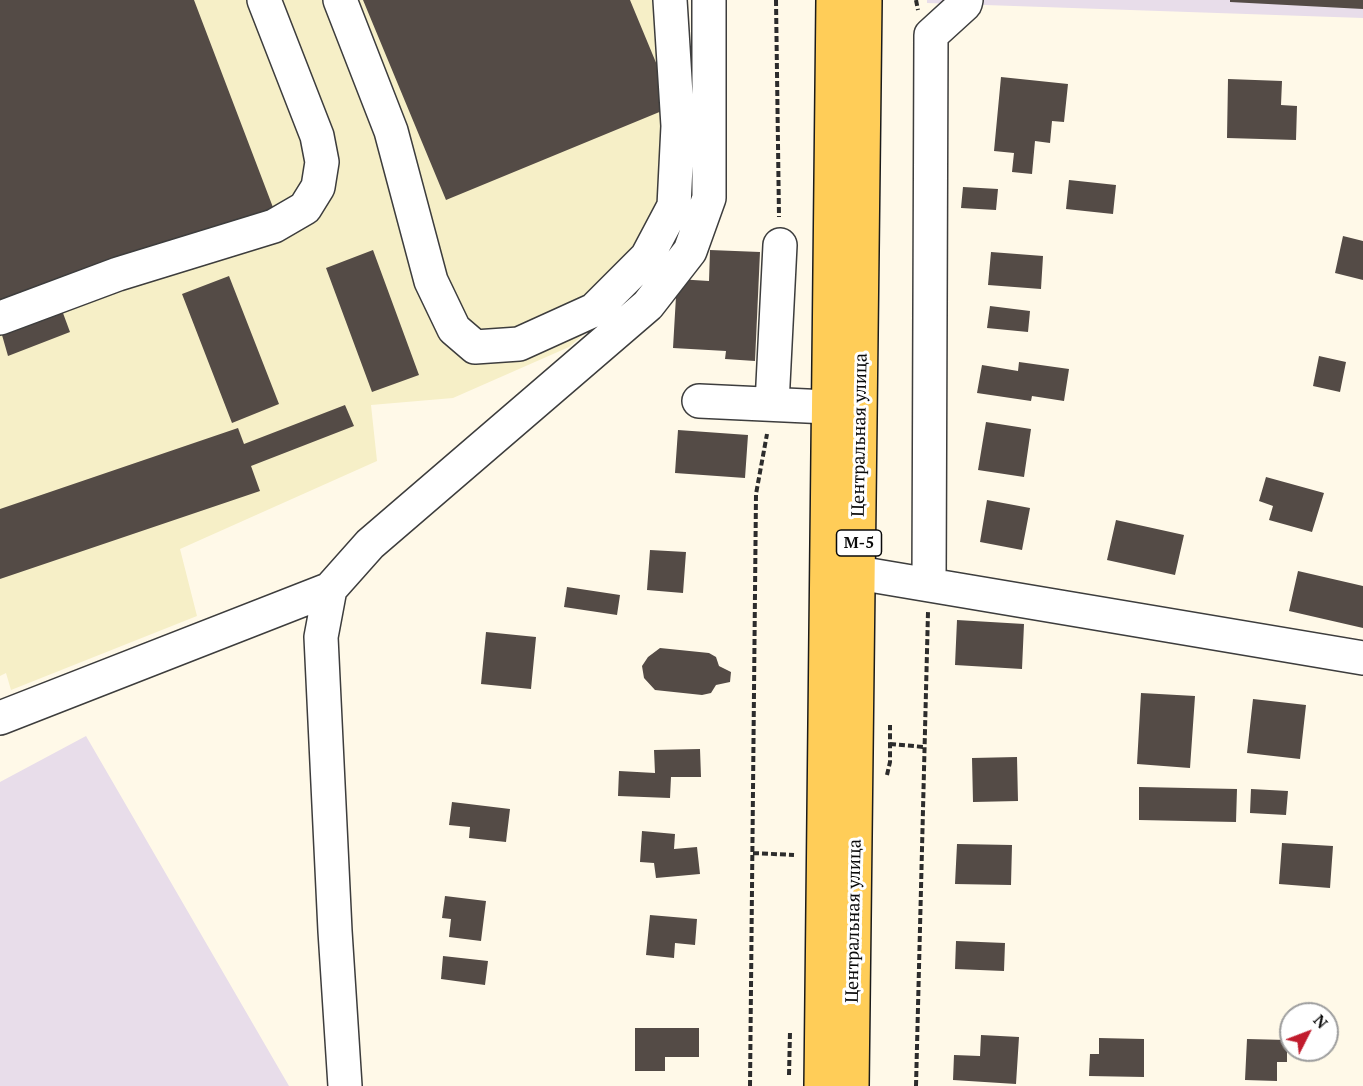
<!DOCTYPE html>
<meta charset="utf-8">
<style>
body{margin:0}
#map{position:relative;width:1363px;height:1086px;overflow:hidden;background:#fff9e8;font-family:"PT Serif",serif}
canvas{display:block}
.north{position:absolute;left:1279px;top:1002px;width:60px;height:60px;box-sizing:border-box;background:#fff;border:2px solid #9d9d9d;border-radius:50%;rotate:48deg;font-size:16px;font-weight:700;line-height:24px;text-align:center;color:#0a0a0a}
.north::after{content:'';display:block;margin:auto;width:21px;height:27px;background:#c11c2d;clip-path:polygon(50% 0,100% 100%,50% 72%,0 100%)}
</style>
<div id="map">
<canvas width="1363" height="1086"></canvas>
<div class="north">N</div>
</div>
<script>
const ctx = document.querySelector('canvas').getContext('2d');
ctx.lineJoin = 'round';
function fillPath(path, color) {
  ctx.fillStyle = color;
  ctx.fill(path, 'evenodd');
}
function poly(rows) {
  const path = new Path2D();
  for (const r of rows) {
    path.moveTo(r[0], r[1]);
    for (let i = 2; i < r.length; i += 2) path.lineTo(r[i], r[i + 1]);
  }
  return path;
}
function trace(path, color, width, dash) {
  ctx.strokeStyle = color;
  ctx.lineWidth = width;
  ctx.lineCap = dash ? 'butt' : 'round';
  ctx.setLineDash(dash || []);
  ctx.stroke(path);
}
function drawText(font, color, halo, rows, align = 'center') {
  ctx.font = font + ' "PT Serif",serif';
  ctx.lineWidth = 6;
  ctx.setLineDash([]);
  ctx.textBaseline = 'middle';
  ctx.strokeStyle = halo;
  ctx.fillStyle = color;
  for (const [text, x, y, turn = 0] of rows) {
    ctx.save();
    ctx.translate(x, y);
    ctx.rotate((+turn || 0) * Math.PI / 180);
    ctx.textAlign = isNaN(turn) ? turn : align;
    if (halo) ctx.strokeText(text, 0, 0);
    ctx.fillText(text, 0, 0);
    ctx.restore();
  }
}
fillPath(poly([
 [927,0,1363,0,1363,18,927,3],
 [86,736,289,1086,0,1086,0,782]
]), '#e8ddea');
fillPath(poly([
 [0,0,683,0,683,210,639,287,569,347,453,398,371,405,377,461,180,549,197,616,11,690,6,673,0,676]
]), '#f6efc7');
fillPath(poly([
 [0,0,194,0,274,210,0,309],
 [363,0,630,0,674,106,446,200],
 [1230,0,1363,0,1363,9,1230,2],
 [1001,77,1068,84,1064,122,1052,121,1050,143,1035,141,1032,174,1012,172,1014,153,994,151],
 [1228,79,1282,81,1281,105,1297,106,1296,140,1227,138],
 [1069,180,1116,185,1113,214,1066,209],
 [963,187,998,189,996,210,961,208],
 [1343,236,1363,241,1363,280,1335,273],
 [373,250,419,375,372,392,326,268],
 [710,250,760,252,755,361,725,359,726,351,673,348,677,279,709,281],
 [991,252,1043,256,1041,289,988,285],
 [229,276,279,404,232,423,182,294],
 [60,305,70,332,8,356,0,328],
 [990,306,1030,311,1028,332,987,328],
 [1319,356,1346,362,1340,392,1313,386],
 [1019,362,1069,369,1064,401,1032,396,1031,401,977,393,982,365,1018,371],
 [345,405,354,426,251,466,260,491,0,579,0,509,238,428,244,444],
 [986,422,1031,429,1024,477,978,470],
 [678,430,748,435,745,478,675,473],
 [1266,477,1324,493,1312,532,1269,520,1273,506,1259,501],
 [987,500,1030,508,1022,550,980,542],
 [1116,520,1184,535,1175,575,1107,560],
 [650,550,686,552,683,593,647,590],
 [1298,571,1363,586,1363,628,1289,611],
 [567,587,620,595,617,615,564,607],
 [957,620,1024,624,1022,669,955,665],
 [486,632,536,637,531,689,481,684],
 [660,648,709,653,716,657,719,666,731,672,730,682,716,685,711,693,702,695,655,690,644,678,642,666,648,657],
 [1141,693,1195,696,1190,768,1137,764],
 [1253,699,1306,705,1300,759,1247,753],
 [700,749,701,777,671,777,670,798,618,796,619,771,655,773,654,750],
 [1017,757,1018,801,973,802,972,758],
 [1139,787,1237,789,1236,822,1139,820],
 [1251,789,1288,791,1286,815,1250,813],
 [452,802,510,809,506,842,469,838,470,827,449,825],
 [642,831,675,834,674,849,697,847,700,874,656,878,654,863,640,862],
 [1282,843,1333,846,1330,888,1279,884],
 [957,844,1012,845,1011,885,955,884],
 [445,896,486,901,481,941,449,937,451,919,442,918],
 [650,915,697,919,695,945,675,943,674,958,646,955],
 [956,941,1005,943,1004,971,955,969],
 [443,956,488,961,485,985,441,979],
 [635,1028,699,1028,699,1057,665,1057,665,1071,635,1071],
 [981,1035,1019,1037,1016,1084,953,1080,954,1055,980,1056],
 [1099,1038,1144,1039,1144,1077,1089,1076,1090,1054,1099,1054],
 [1247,1039,1287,1040,1287,1062,1277,1062,1277,1081,1245,1080]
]), '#544b46');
const minor = poly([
 [340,0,391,131,431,281,454,329,475,347,519,344,594,310,647,257,674,206,678,126,670,0],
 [0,318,118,274,274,226,305,208,318,187,322,162,317,136,264,0],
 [699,401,828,407],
 [772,404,780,245],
 [858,573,1363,658],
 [929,584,931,35,965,4,966,0],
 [0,718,330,589],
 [345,1086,335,931,321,637,330,589,370,544,648,305,690,251,709,198,709,0]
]);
const major = poly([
 [821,1086,833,0],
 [852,1086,865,0]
]);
trace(minor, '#3d3d3d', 36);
trace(major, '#1b1b1b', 36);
trace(poly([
 [776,0,779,217],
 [916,0,918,10],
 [890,744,924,747],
 [887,775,890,762,890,725],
 [753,853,794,855],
 [789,1075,790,1032],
 [750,1086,756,494,767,434],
 [916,1086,928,612]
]), '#2c2c2c', 4, [6, 3]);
trace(minor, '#fff', 33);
trace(major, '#ffcd58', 33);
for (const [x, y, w] of [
 [859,543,45]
]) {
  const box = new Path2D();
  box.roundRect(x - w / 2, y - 13, w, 26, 4.5);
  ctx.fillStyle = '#fff';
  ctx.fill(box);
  trace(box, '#0a0a0a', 1.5);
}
drawText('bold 16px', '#0a0a0a', null, [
 ["М-5",859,543]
]);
drawText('18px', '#0a0a0a', '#fff', [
 ["Центральная улица",860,435,-89],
 ["Центральная улица",854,921,-89]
]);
</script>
